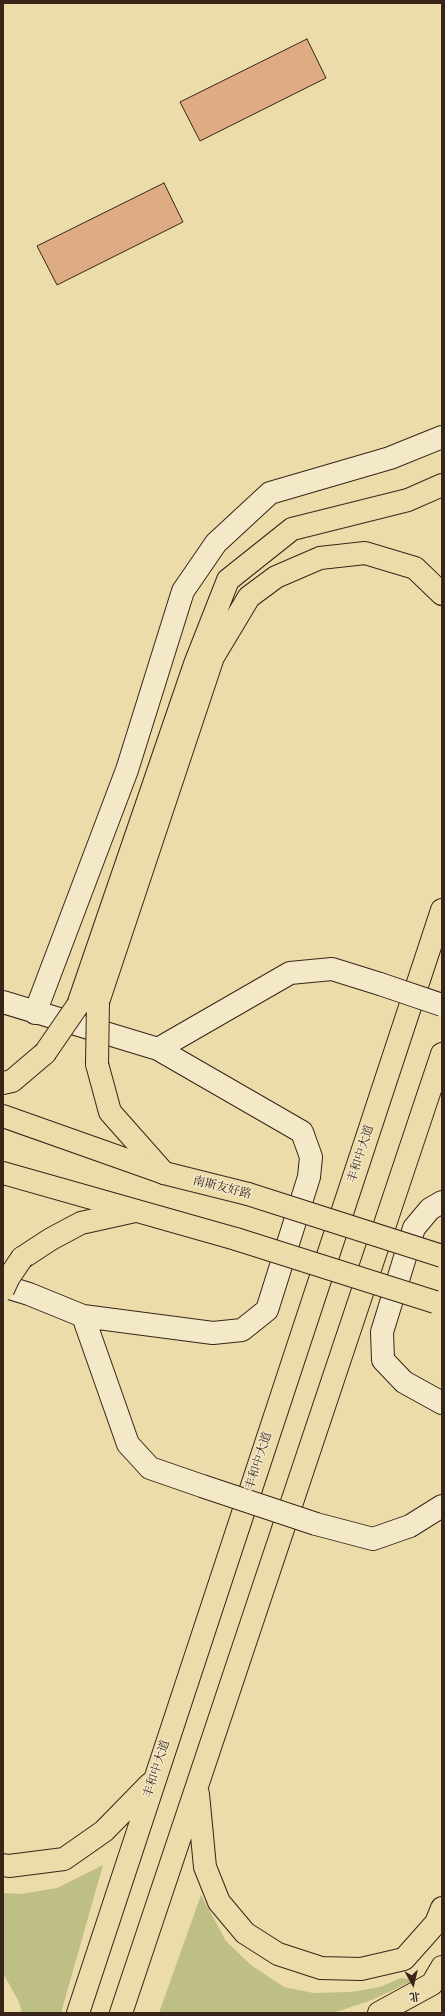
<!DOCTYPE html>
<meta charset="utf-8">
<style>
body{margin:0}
#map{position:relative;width:445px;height:2016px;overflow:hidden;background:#ecdca9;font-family:"IM FELL Great Primer","Noto Serif SC",serif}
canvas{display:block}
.frame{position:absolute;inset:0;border:4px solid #38251a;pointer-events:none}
.north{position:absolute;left:393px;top:1964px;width:40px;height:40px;-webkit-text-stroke:3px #f3e8c7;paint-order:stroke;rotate:172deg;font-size:11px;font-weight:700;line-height:16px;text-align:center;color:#38251a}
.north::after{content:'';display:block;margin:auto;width:14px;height:18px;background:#38251a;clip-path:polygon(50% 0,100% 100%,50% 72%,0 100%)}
</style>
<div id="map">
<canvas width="445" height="2016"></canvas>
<div class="frame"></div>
<div class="north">北</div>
</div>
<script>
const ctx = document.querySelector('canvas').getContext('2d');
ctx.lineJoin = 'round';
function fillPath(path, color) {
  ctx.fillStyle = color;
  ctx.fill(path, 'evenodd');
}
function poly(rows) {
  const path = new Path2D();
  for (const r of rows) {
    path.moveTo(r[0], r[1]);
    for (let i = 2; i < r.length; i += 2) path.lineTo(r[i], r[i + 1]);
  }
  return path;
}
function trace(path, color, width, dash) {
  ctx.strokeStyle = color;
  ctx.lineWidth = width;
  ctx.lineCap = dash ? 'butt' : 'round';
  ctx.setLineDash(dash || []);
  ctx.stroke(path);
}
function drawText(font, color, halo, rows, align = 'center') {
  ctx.font = font + ' "IM FELL Great Primer","Noto Serif SC",serif';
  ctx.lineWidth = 3;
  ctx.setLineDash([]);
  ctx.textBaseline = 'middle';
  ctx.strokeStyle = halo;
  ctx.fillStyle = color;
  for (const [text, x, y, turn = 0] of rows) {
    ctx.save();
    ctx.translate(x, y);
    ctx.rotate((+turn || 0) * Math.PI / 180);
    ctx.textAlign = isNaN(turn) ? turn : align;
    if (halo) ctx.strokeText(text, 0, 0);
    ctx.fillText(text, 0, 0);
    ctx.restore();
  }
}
fillPath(poly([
 [103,1865,61,2013,22,2013,19,2002,3,1973,3,1893,21,1894,57,1888],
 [201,1895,226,1941,251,1965,284,1987,313,1993,351,1992,380,1987,401,1978,414,1980,372,2000,336,2012,325,2013,159,2013]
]), '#bdbf84');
const building = poly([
 [307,39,326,78,200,141,180,102,307,39],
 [164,183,183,222,57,285,37,246,164,183]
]);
fillPath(building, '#deac83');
trace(building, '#38251a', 1);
const secondary = poly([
 [3,1002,158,1049,302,1132,311,1157,309,1177,267,1310,242,1330,213,1333,83,1316],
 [35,1013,127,770,183,591,216,543,270,493,390,458,442,437],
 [158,1049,290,973,332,969,380,984],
 [442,1202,430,1209,414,1228,382,1332,383,1360,404,1382,442,1403],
 [3,1286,29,1294,83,1316,128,1444,150,1468,202,1486],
 [316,1524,373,1539,410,1526,442,1506]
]);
const primary = poly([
 [98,1002,213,657,249,597,276,577,320,558,365,553,415,568,442,594],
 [78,1005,195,664,228,580,292,529,408,500,442,485],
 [97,1064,110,1112,164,1173],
 [3,1083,12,1081,45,1053],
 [22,1258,51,1239,81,1223,135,1211],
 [198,1794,205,1867,219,1902,245,1933,278,1954,321,1968,361,1969,404,1959,436,1923,442,1908],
 [3,1865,9,1866,64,1859,104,1831,150,1784],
 [78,2013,442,910],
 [121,2013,442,1054],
 [379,2013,432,1984,442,1967]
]);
const highway = poly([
 [3,1116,164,1173,248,1194],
 [3,1173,236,1239]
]);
trace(secondary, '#38251a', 24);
trace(primary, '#38251a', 24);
trace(highway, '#38251a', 24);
trace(secondary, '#f3e8c7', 22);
trace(primary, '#ecdca9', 22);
trace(highway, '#ecdca9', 22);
const secondaryBridge = poly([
 [380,984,442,1005],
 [202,1486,316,1524]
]);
const primaryBridge = poly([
 [45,1053,78,1005],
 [97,1064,98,1002],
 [3,1290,9,1277,22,1258]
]);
const highwayBridge = poly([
 [248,1194,442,1256],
 [236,1239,435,1302]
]);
trace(secondaryBridge, '#38251a', 24, []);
trace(primaryBridge, '#38251a', 24, []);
trace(highwayBridge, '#38251a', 24, []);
trace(secondaryBridge, '#f3e8c7', 22);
trace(primaryBridge, '#ecdca9', 22);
trace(highwayBridge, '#ecdca9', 22);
drawText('12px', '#38251a', '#f3e8c7', [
 ["丰和中大道",361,1154,-72],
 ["南斯友好路",222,1188,14],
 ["丰和中大道",259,1461,-72],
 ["丰和中大道",157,1769,-72]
]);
</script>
